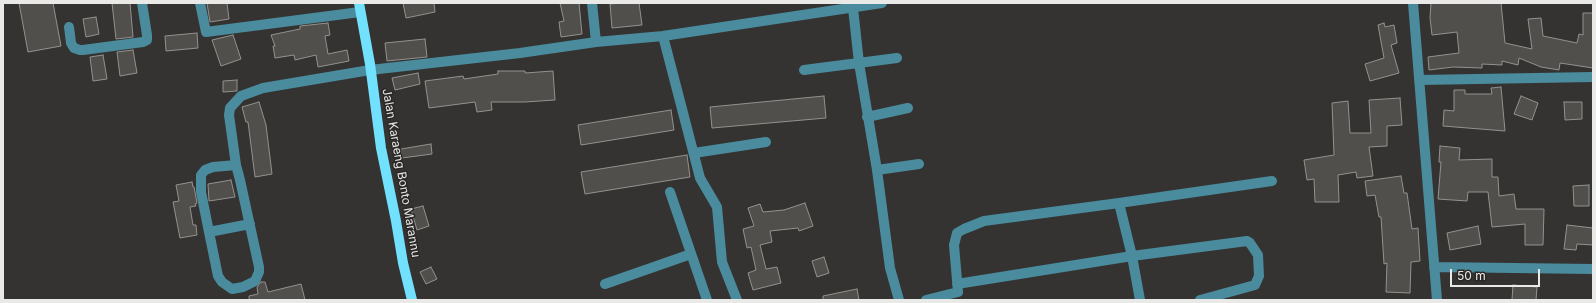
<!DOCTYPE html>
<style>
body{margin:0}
#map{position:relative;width:1596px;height:303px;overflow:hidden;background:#343331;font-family:Inter,sans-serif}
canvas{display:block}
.frame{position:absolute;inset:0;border:4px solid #e9e9e7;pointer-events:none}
.scale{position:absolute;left:1450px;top:269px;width:90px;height:18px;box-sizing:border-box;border:2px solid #e9e9e7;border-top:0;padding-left:5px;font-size:12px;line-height:14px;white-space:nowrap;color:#e9e9e7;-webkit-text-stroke:3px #2a2927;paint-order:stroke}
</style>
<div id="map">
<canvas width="1596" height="303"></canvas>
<div class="frame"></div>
<div class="scale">50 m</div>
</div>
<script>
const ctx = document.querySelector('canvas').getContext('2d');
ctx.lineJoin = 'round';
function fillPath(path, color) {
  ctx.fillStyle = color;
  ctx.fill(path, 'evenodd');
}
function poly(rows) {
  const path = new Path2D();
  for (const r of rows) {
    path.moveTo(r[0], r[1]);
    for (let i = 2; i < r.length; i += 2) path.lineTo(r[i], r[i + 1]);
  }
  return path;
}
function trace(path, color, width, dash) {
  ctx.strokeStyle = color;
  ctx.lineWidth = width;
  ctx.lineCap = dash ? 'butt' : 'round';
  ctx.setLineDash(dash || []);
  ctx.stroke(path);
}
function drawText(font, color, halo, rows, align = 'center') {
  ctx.font = font + ' Inter,sans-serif';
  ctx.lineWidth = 3;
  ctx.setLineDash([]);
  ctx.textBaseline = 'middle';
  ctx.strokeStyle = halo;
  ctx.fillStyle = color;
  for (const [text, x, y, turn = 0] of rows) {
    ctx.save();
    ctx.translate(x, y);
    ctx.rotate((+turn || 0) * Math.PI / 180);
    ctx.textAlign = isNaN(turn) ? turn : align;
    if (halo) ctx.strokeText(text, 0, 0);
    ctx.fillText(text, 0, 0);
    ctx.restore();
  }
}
const building = poly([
 [19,3,53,3,61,46,28,52,19,3],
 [112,3,130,3,133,37,116,39,112,3],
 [207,3,227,3,229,19,210,22,207,3],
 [403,3,434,3,435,12,406,18,403,3],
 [560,3,579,3,582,34,561,37,559,22,564,21,560,3],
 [622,3,639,3,642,25,612,28,610,4,622,3],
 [1431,3,1501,3,1505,43,1532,49,1528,19,1541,18,1543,36,1577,43,1579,34,1583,35,1583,13,1593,13,1593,68,1560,63,1559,70,1541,67,1519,58,1518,65,1502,61,1502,65,1482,64,1482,68,1453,67,1429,70,1428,57,1459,53,1457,32,1432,35,1430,18,1431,3],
 [96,17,99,34,86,37,83,19,96,17],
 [328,23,330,35,325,36,328,54,347,50,349,61,318,67,316,55,295,60,294,55,275,58,273,46,275,46,271,35,300,29,300,26,328,23],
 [1384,23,1385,27,1394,25,1397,43,1391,45,1399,73,1370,81,1365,64,1384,58,1378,25,1384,23],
 [197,33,198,48,166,51,165,36,197,33],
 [233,35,241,59,221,66,212,40,233,35],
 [425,39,427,57,387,61,385,43,425,39],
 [133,50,137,73,120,76,117,52,133,50],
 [103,55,107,79,93,81,90,57,103,55],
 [498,71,525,71,525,73,553,71,555,100,525,102,491,102,492,110,477,112,475,102,429,108,425,81,463,76,464,79,498,74,498,71],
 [418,73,420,84,395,90,392,78,418,73],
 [237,80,237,91,223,92,223,81,237,80],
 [1501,87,1505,131,1443,126,1444,110,1454,111,1454,90,1465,90,1465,94,1492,94,1491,88,1501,87],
 [824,96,826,118,712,128,710,107,824,96],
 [1521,96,1538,103,1532,120,1514,114,1521,96],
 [1400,98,1402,125,1387,126,1387,146,1369,147,1373,176,1357,178,1356,172,1338,175,1339,202,1315,202,1314,179,1307,180,1304,160,1334,155,1332,103,1348,101,1350,133,1371,133,1369,100,1400,98],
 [259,102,266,125,272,174,255,177,248,122,246,122,242,107,259,102],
 [1564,102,1582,102,1582,119,1565,120,1564,102],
 [671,110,674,130,581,145,578,125,671,110],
 [431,144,432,154,402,158,401,149,431,144],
 [1440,146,1460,148,1459,160,1492,159,1492,177,1498,177,1499,196,1514,194,1516,209,1544,209,1543,245,1525,245,1525,224,1492,227,1488,192,1468,192,1467,201,1438,199,1441,162,1439,162,1440,146],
 [687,155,690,177,585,194,581,172,687,155],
 [1401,176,1404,193,1407,193,1412,229,1418,228,1420,261,1411,262,1410,293,1386,292,1387,263,1384,264,1381,217,1379,217,1375,195,1367,196,1365,181,1401,176],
 [231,180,235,197,209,201,208,184,231,180],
 [192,182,193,187,194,187,197,203,195,204,196,206,190,207,193,225,196,225,197,235,180,238,173,202,179,201,176,185,192,182],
 [1589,185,1589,206,1574,206,1573,186,1589,185],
 [805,203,813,226,799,231,798,228,770,231,772,242,760,245,766,269,777,267,781,283,753,290,748,273,756,270,751,247,747,248,743,229,754,226,748,208,760,204,763,212,784,210,805,203],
 [423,206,429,226,417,230,411,209,423,206],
 [1567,225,1593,228,1593,245,1577,244,1576,250,1564,249,1567,225],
 [1478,226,1481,244,1450,250,1447,233,1478,226],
 [824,257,829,273,817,277,812,261,824,257],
 [431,267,437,279,426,284,420,272,431,267],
 [261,282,265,282,268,292,301,284,305,300,249,300,249,296,258,294,257,287,261,282],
 [1513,285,1537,287,1536,300,1512,300,1513,285],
 [857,289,859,300,823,300,823,296,857,289]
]);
fillPath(building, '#504f4c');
trace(building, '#93928f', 1);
trace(poly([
 [200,3,206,32,360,12],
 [592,3,596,42],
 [1413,3,1437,300],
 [853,8,859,63,877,170,890,268,899,300],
 [69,27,71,43,74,48,80,50,83,50,143,42,147,40,147,35,142,3],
 [663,36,700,178,717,207,722,262,737,300],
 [804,70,897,58],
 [1419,80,1593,77],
 [867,117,908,108],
 [694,153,766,142],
 [236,165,213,167,205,170,201,175,201,192,209,232,250,224],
 [877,170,919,164],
 [670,192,707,300],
 [209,232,218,276,222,282,232,289,243,287,255,281,259,272,259,267,240,180,236,165,229,115,230,108,241,96,263,88,370,70,520,53,596,42,663,36,882,3],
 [1434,267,1593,269],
 [605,284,691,254],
 [957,284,1132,256,1247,241,1250,243,1258,255,1259,276,1255,285,1200,300],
 [926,300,958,292,954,245,957,233,964,229,984,221,1119,203],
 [1140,300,1132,256,1119,203,1272,181]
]), '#4a8c9d', 10);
trace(poly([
 [359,3,370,64,381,148,396,221,403,263,412,300]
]), '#71e1fe', 10);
drawText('12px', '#e9e9e7', '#2a2927', [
 ["Jalan Karaeng Bonto Marannu",401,173,80]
]);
</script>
